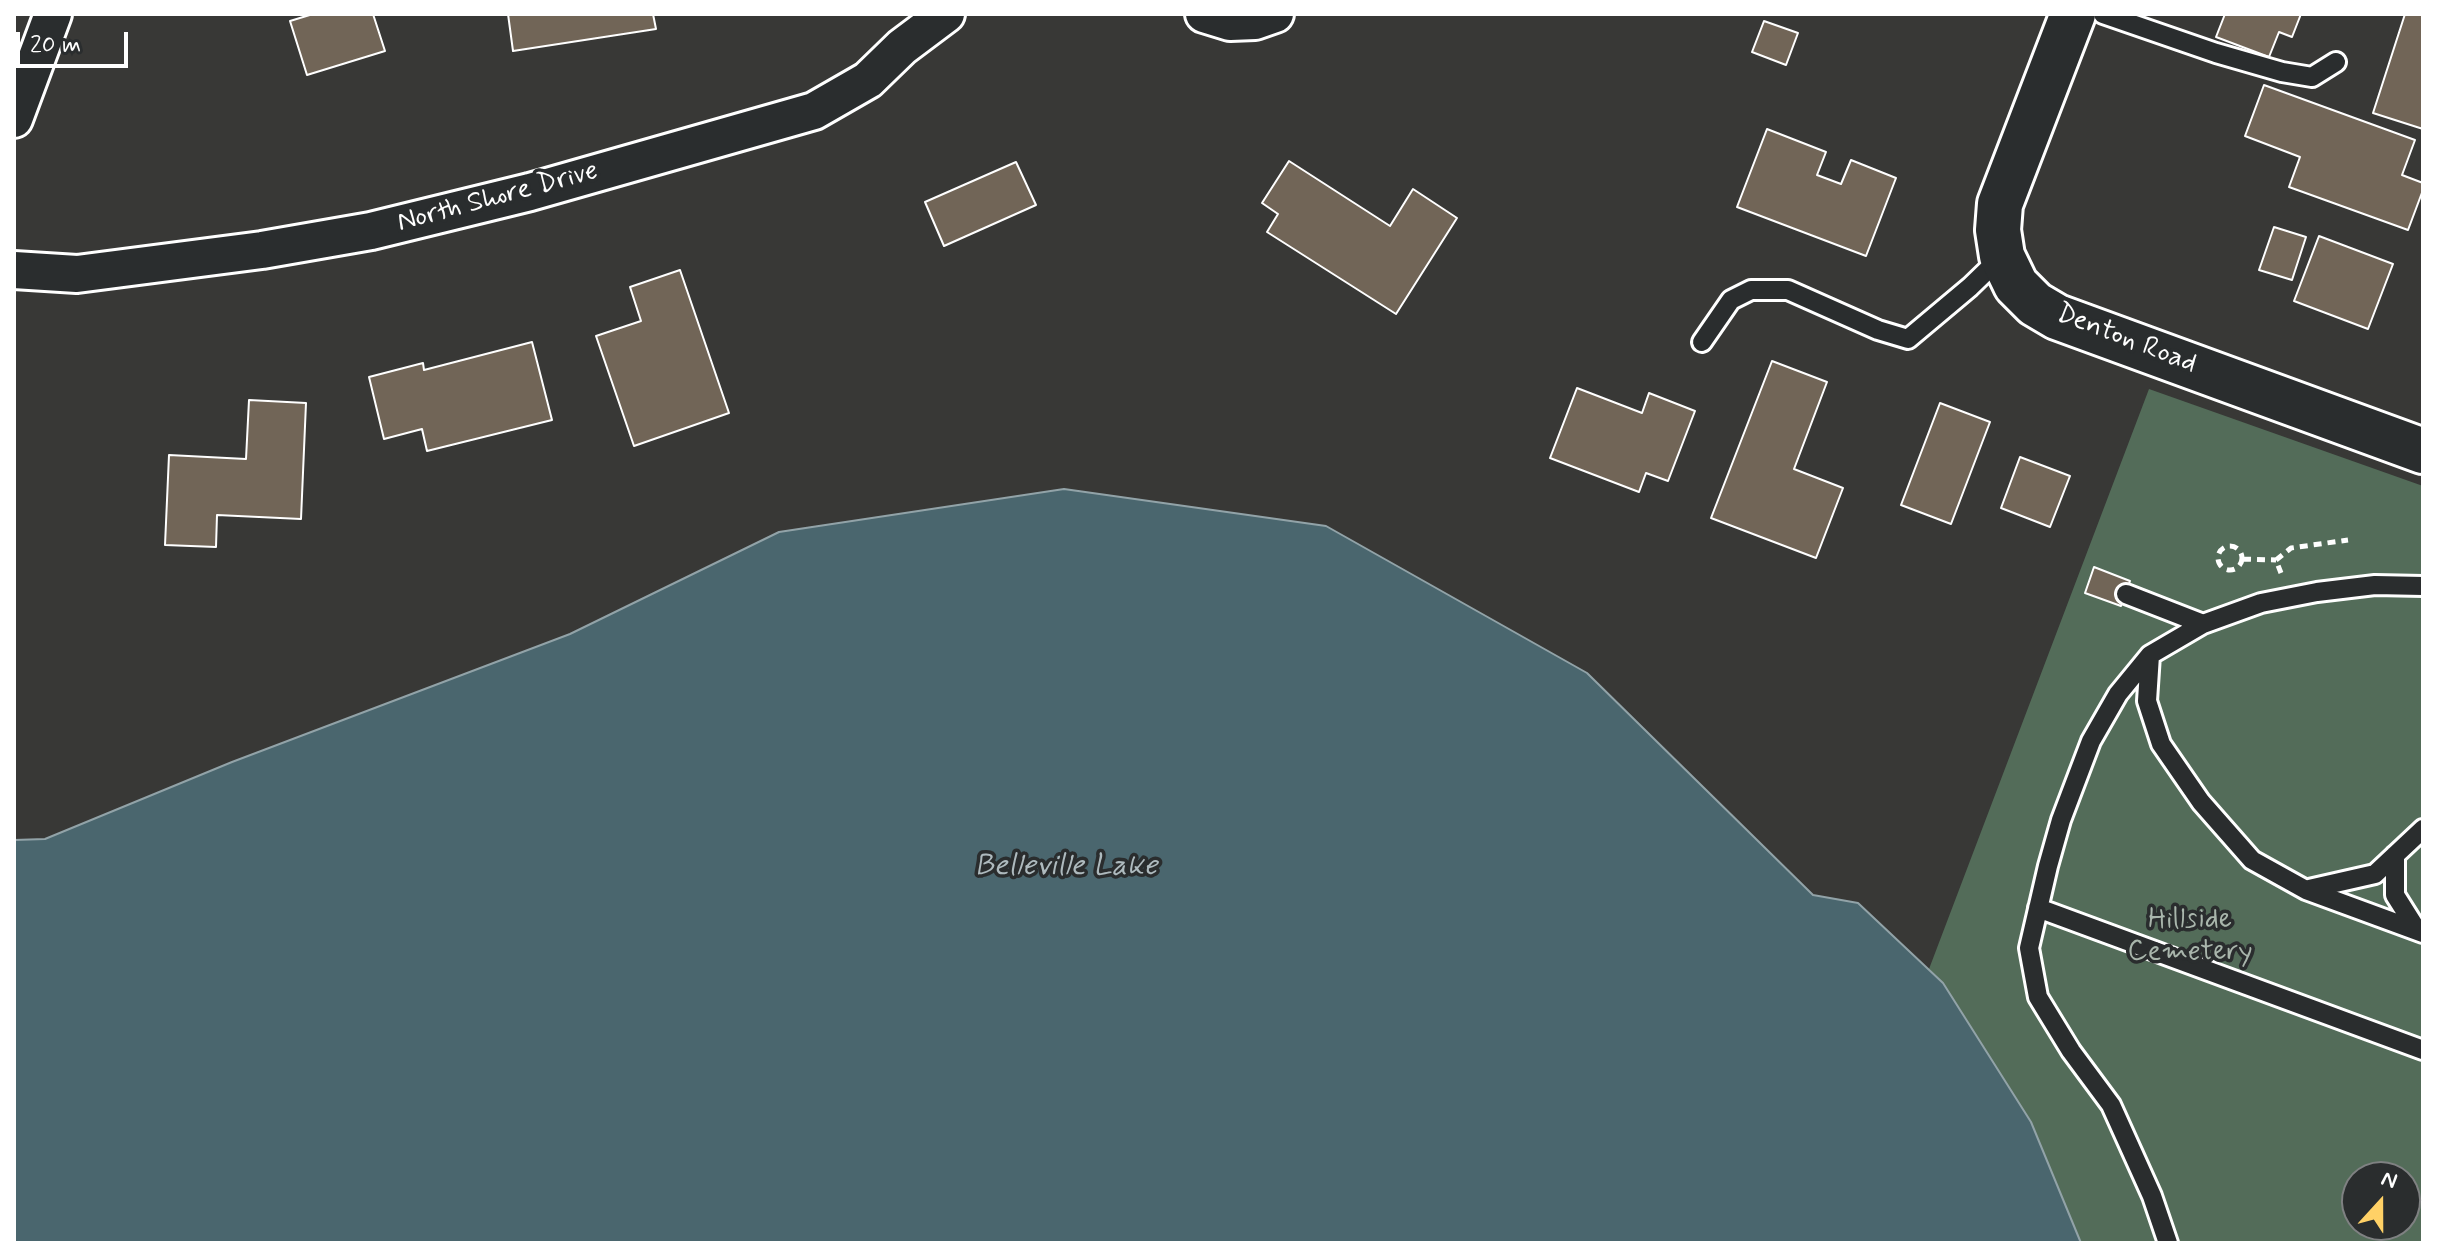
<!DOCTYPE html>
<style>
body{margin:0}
#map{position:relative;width:2437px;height:1257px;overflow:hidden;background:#383836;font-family:Mynerve,sans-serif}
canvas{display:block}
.frame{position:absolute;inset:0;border:16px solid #fff;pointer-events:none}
.north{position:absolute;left:2341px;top:1161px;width:80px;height:80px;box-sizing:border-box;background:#2a2d2e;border:2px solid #7f8182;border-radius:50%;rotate:21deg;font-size:22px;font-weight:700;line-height:32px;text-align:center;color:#fff}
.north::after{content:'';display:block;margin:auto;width:28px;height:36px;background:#ffd166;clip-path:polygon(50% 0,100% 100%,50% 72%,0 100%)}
.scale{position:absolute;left:16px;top:32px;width:112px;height:36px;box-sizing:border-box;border:4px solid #fff;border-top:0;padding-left:10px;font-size:24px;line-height:28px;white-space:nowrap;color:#fff;-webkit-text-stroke:6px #2a2d2e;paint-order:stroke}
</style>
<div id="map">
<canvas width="2437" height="1257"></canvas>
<div class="frame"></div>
<div class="north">N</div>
<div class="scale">20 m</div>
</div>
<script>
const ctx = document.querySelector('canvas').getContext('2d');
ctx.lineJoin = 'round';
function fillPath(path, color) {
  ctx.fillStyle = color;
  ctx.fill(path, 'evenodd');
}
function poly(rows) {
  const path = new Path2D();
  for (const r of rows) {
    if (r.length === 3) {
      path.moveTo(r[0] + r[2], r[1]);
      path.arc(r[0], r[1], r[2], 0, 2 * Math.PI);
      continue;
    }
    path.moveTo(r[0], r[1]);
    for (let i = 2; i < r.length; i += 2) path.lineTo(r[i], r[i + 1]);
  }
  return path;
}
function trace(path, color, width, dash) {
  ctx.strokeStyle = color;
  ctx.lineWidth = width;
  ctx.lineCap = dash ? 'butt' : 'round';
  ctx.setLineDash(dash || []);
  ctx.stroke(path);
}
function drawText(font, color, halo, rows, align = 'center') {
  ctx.font = font + ' Mynerve,sans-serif';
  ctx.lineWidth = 7;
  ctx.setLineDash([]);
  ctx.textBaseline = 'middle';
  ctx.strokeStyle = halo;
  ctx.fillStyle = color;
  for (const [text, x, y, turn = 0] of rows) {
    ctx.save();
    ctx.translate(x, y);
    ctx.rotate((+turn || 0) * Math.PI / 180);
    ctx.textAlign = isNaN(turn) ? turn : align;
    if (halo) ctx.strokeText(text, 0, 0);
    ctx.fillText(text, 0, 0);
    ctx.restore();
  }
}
fillPath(poly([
 [2149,389,2423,486,2423,1243,2081,1243,2031,1122,1943,983,1929,969],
 [2357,1177,2405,1177,2405,1225,2357,1225]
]), '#536c59');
const water = poly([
 [1064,489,1326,526,1587,673,1813,895,1858,903,1943,983,2031,1122,2081,1243,14,1243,14,840,45,839,232,762,570,634,779,532,1064,489]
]);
fillPath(water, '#4a666e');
trace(water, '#92a3a8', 2);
const building = poly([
 [313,14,373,14,385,51,307,75,290,21,313,14],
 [508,14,653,14,656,29,513,51,508,14],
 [2225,14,2301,14,2292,37,2279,32,2269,57,2216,37,2225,14],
 [2405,14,2423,14,2423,129,2373,113,2405,14],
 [1764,21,1798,33,1786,65,1752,52,1764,21],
 [2264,85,2415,140,2402,175,2423,183,2423,190,2408,230,2289,187,2300,157,2245,136,2264,85],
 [1767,129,1826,152,1817,175,1841,184,1851,160,1896,178,1866,256,1737,207,1767,129],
 [1289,161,1390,226,1413,189,1457,218,1396,314,1267,232,1278,214,1262,203,1289,161],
 [1016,162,1036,205,944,246,925,202,1016,162],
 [2274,227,2306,237,2292,280,2259,270,2274,227],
 [2319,236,2393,264,2368,329,2294,301,2319,236],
 [680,270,729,413,634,446,596,336,641,321,630,287,680,270],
 [532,342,552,420,427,451,422,429,384,439,369,377,423,363,424,370,532,342],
 [1772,361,1827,382,1794,469,1843,488,1816,558,1711,518,1772,361],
 [1577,388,1642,413,1649,393,1695,411,1668,481,1646,473,1639,492,1550,458,1577,388],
 [249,400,306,403,301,519,217,515,216,547,165,545,169,455,246,459,249,400],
 [1940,403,1990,422,1951,524,1901,505,1940,403],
 [2020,457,2070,476,2050,527,2001,508,2020,457],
 [2094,567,2130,581,2121,606,2085,593,2094,567]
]);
fillPath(building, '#716557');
trace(building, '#fff', 2);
const service = poly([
 [2103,14,2216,53,2282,72,2312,77,2336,62],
 [1702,342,1731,300,1751,290,1788,290,1878,330,1908,339,1970,287,2002,256],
 [2126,594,2203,624],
 [2150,655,2147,701,2161,744,2201,802,2252,860,2306,890,2423,933],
 [2395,855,2395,895,2417,930],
 [2309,889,2375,874,2423,829],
 [2038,908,2423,1050],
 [2168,1243,2152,1196,2111,1105,2071,1051,2038,997,2029,948,2048,866,2061,820,2091,741,2118,694,2150,655,2203,624,2261,603,2317,592,2375,585,2423,586]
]);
const minor = poly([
 [1204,14,1230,22,1255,21,1275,14],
 [14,119,53,14],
 [14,270,77,274,262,250,371,231,530,192,814,111,868,80,902,47,946,14]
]);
const tertiary = poly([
 [2073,14,2000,204,1998,230,2002,256,2016,285,2035,304,2057,317,2423,451]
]);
trace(service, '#fff', 24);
trace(minor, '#fff', 42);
trace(tertiary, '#fff', 50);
trace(poly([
 [2230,558,12],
 [2243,559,2276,560],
 [2281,573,2276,560,2291,548,2348,540]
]), '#fff', 5, [8, 6]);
trace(service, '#2a2d2e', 18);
trace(minor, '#2a2d2e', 36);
trace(tertiary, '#2a2d2e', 44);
drawText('28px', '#fff', '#2a2d2e', [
 ["North Shore Drive",498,198,-15],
 ["Denton Road",2126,340,21]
]);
drawText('28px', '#a9b6ac', '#2a2d2e', [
 ["Hillside",2190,921],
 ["Cemetery",2190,953]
]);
drawText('italic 30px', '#aebabe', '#2a2d2e', [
 ["Belleville Lake",1066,868]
]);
</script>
